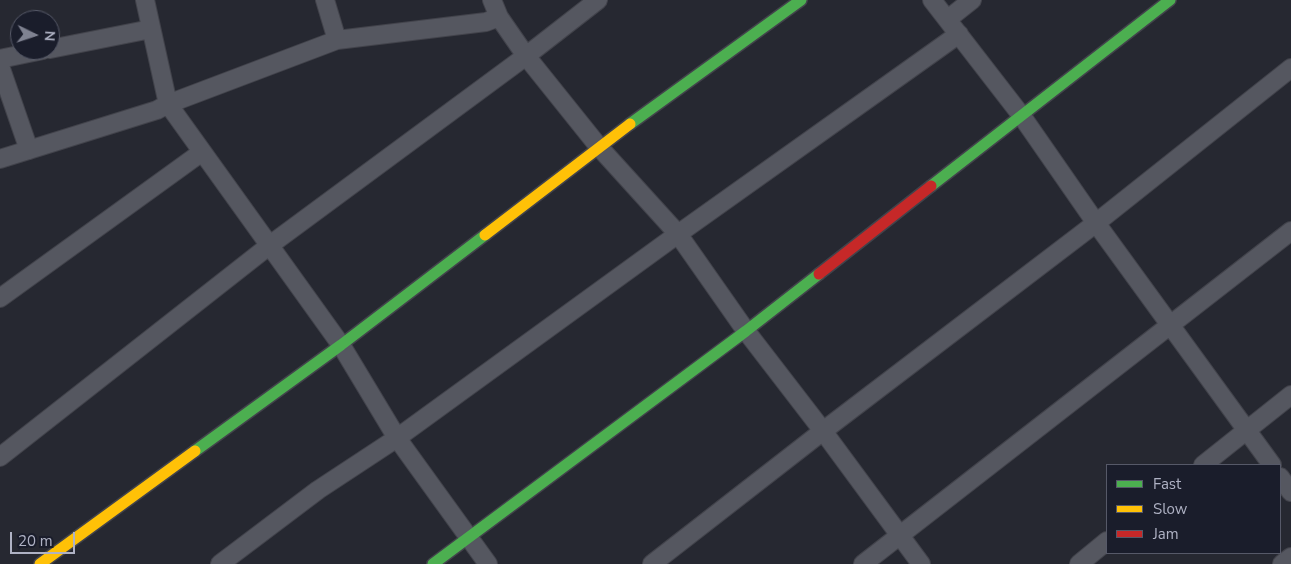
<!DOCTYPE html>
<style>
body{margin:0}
#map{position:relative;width:1291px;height:564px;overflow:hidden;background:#262831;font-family:"Nunito Sans",sans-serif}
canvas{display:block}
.legend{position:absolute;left:1106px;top:464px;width:175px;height:90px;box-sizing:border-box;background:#1a1d2b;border:1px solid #565968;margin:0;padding:6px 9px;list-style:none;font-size:15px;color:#afb2c4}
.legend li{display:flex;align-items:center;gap:10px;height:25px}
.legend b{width:25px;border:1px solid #565968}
.north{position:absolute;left:10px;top:10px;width:50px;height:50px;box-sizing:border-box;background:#1a1d2b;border:1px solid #565968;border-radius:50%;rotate:94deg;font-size:14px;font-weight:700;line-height:20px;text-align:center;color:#afb2c4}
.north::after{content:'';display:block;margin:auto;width:18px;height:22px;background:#7f8291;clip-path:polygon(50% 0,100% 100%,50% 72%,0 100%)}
.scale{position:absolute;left:10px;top:532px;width:65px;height:22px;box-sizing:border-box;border:2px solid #afb2c4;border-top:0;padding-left:6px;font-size:15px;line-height:18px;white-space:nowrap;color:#afb2c4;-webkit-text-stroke:4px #1a1d2b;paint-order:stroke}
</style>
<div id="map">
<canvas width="1291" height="564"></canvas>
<ul class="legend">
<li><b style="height:6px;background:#4caf50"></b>Fast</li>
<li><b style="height:6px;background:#ffc107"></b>Slow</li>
<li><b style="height:6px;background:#c62828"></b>Jam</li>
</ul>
<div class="north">N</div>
<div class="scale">20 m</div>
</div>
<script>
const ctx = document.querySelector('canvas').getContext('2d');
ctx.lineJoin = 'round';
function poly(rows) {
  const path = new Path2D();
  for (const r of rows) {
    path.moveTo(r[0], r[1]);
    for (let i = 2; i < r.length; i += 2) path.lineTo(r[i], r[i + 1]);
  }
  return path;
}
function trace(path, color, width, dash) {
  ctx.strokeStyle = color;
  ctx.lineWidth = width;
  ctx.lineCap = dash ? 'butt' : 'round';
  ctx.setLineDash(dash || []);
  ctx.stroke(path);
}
const street = poly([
 [145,0,168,104,341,345,397,438,488,564],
 [325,0,337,40],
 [492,0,499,17,526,56,599,147,678,234,746,331,823,431,921,564],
 [932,0,1021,115,1096,223,1272,465],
 [948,19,972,0],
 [50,49,151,29],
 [0,59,43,50],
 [0,66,29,150],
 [0,159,157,110,168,104,337,40,486,22,499,17],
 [0,298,202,152],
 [0,457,270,245,526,56,598,0],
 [1203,465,1291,395],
 [1280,477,1291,492],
 [220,564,318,490,397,438,678,234,959,34],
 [652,564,823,431,1096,223,1291,68],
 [863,564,1291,231],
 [1079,564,1107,541],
 [1282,564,1291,557]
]);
const fast = poly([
 [630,124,801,0],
 [931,186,1170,0],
 [195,451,341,345,485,235],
 [433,564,746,331,819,274]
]);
const slow = poly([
 [485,235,630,124],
 [40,564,195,451]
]);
const jam = poly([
 [819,274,931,186]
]);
trace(street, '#42434b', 20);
trace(fast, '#42434b', 14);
trace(slow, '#42434b', 14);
trace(jam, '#42434b', 14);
trace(street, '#555760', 18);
trace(fast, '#4caf50', 11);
trace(slow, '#ffc107', 11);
trace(jam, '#c62828', 11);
</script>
